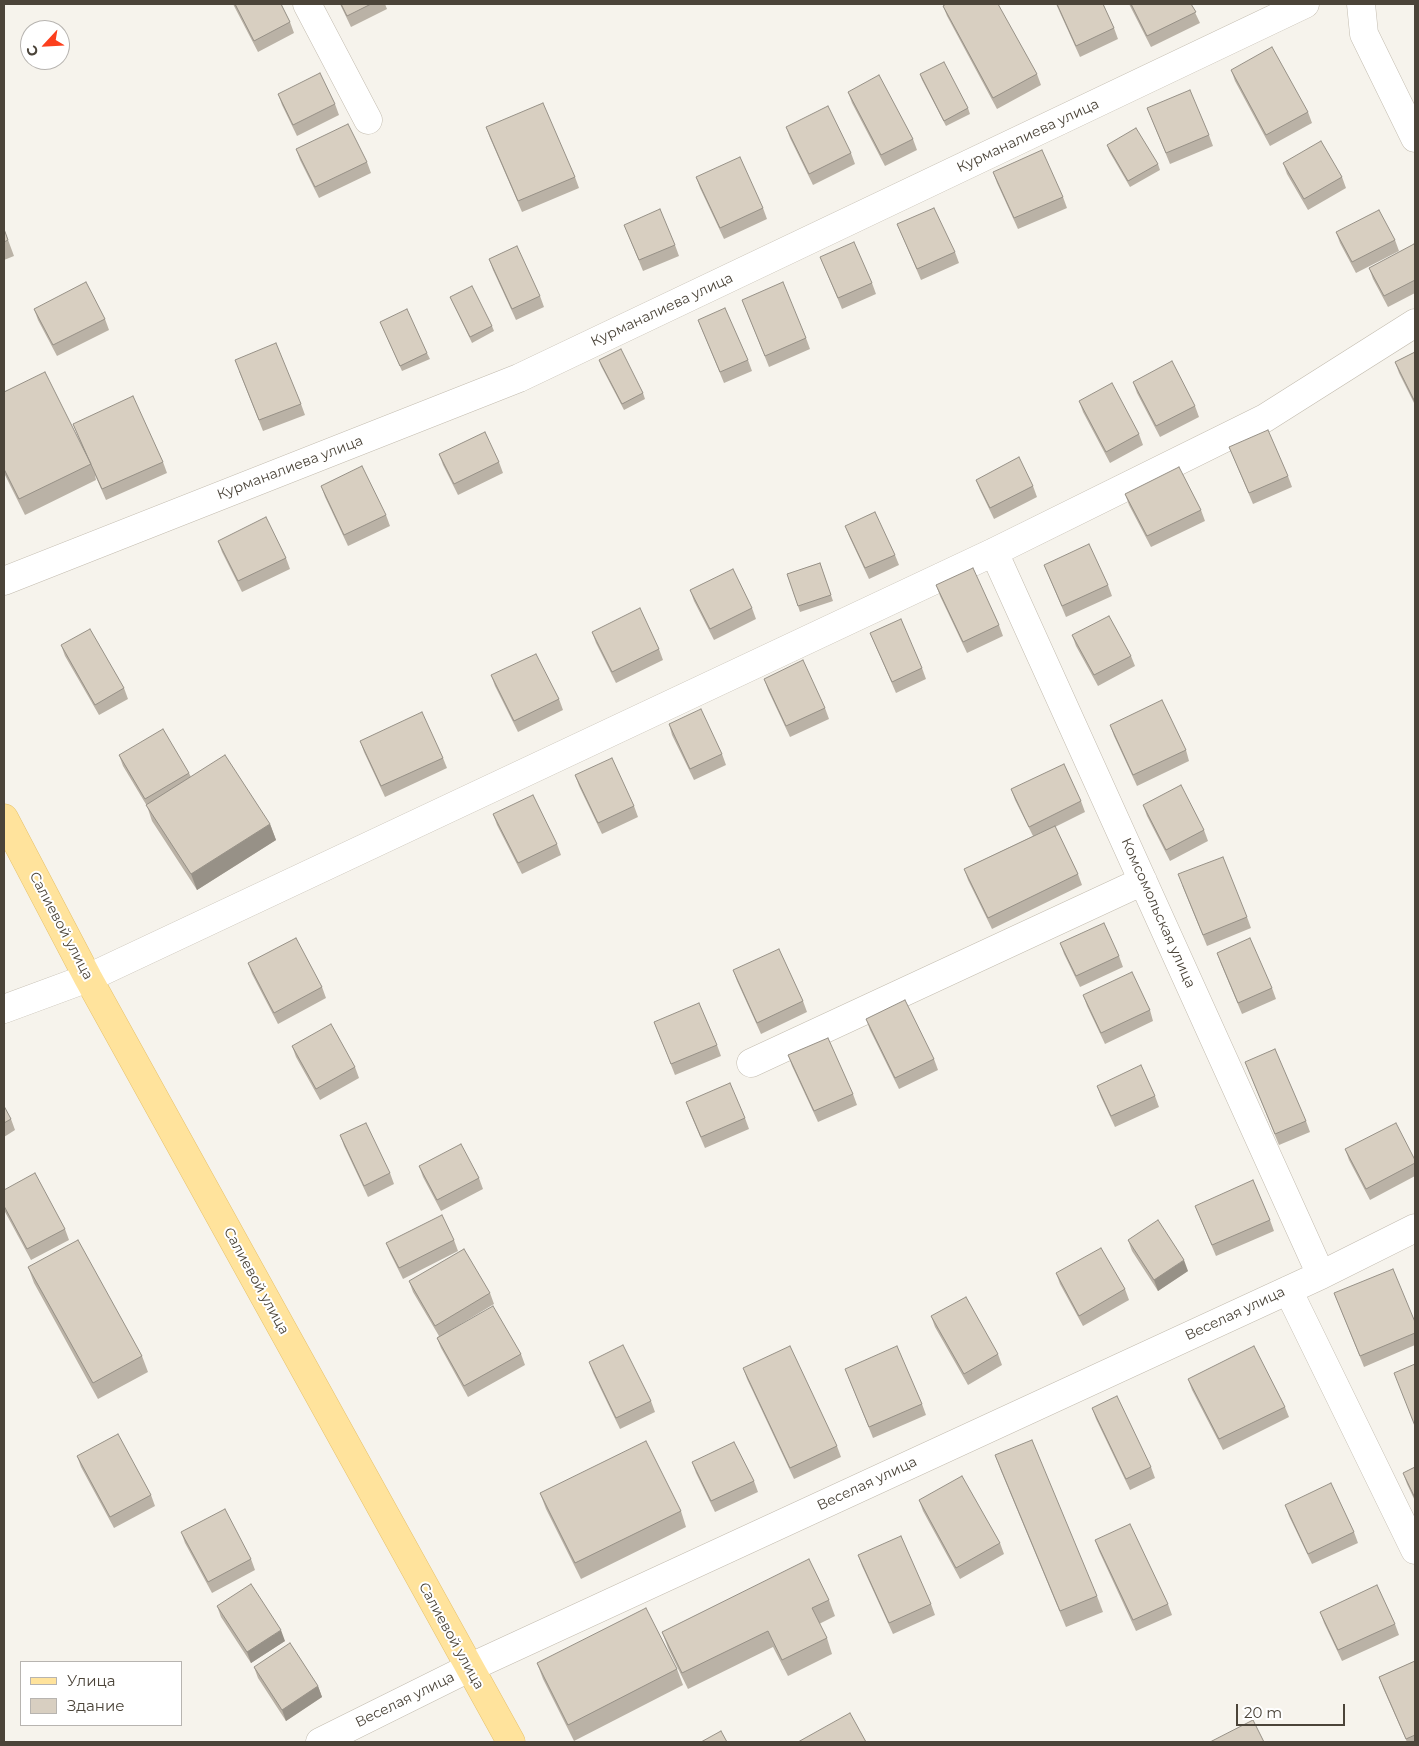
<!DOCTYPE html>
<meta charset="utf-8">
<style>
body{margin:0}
#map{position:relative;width:1419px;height:1746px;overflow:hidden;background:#f6f3ec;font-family:Montserrat,sans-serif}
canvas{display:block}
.frame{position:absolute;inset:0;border:5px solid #4b4439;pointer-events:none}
.legend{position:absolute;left:20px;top:1661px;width:162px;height:65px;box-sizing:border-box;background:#fff;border:1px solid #b7b4b0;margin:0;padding:6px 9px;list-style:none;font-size:15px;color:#4b4439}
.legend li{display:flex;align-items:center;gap:10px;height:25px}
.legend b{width:25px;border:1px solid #b7b4b0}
.north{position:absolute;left:20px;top:20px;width:50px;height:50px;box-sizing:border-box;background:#fff;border:1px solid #b7b4b0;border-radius:50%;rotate:245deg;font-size:14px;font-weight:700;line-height:20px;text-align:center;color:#4b4439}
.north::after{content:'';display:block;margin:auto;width:18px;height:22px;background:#fc3f1d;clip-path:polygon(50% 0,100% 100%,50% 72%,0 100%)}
.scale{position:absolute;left:1236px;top:1704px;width:109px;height:22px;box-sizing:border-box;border:2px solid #4b4439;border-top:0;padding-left:6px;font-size:15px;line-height:18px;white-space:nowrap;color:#4b4439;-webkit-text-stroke:4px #fff;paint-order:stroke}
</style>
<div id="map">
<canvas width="1419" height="1746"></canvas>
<div class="frame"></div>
<ul class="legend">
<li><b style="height:6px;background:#ffe39c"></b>Улица</li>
<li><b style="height:14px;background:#d8cfc1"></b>Здание</li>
</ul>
<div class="north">С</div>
<div class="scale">20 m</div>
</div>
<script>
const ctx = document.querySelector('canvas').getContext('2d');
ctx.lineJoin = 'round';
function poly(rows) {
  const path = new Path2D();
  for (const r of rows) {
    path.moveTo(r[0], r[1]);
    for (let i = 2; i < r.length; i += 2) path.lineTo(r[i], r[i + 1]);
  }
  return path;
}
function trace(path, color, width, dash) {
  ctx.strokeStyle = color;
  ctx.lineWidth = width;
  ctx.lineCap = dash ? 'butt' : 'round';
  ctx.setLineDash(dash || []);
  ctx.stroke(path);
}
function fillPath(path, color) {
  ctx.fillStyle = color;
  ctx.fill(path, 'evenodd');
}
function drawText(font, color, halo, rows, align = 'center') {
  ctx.font = font + ' Montserrat,sans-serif';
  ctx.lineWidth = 4;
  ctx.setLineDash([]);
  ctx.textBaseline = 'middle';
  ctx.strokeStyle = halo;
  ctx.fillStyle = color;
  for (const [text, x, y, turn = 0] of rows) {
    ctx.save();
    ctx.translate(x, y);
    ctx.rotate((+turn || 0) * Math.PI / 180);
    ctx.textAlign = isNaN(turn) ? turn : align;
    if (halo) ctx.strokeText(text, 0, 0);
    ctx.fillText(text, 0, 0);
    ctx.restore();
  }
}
const minor = poly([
 [307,4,368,120],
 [1361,4,1364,34,1415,138],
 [994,552,1321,1275],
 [4,581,519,378,1305,4],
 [4,1009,88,978,994,552,1265,418,1415,323],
 [751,1063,1143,881],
 [1288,1290,1415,1550],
 [320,1742,469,1668,1321,1275,1415,1228]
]);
const major = poly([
 [4,818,88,978,511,1742]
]);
trace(minor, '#c2bbae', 29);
trace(major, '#e6c16a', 29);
trace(minor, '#fff', 28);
trace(major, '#ffe39c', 28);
fillPath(poly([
 [233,4,281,4,290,22,294,33,258,52],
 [340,4,385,4,387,9,351,27],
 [1056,4,1103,4,1114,28,1118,39,1080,57],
 [1129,4,1191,4,1200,23,1151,47],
 [943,6,1037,74,1041,85,997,109,947,16],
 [1231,70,1308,112,1312,123,1270,146,1235,81],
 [920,74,968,108,970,114,946,126,922,80],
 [848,92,913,139,917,150,885,166,852,103],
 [278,94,335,104,339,115,297,136,282,105],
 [1147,108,1209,135,1213,146,1170,164],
 [486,127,575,177,579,188,522,212,490,138],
 [786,127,851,153,855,164,813,185,790,138],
 [1107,145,1158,164,1160,170,1130,187,1109,151],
 [296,149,367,162,371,173,319,198,300,160],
 [1283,163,1342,177,1346,188,1308,210,1287,174],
 [993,172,1063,197,1067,208,1018,229,997,183],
 [696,177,763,208,767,219,724,239,700,188],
 [897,224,955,252,959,263,921,280],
 [624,225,675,245,679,256,643,271],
 [4,229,14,256,4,260],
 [1336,232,1395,240,1399,251,1356,273,1340,243],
 [1415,246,1415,293,1388,307,1373,279,1369,268],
 [820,257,872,283,876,294,842,309],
 [489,259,540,296,544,307,516,320,493,270],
 [450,297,492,326,494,331,472,343],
 [742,300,806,338,810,349,769,367],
 [34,309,105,319,109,330,57,356,38,320],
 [698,320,748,360,752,371,724,383],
 [380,322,427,353,430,359,402,371],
 [1415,352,1415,405,1399,373,1395,362],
 [599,360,643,393,645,399,624,410,601,366],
 [239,371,301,404,305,415,263,431],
 [1133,382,1195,406,1199,417,1160,437,1137,393],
 [4,392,82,446,73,424,163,462,167,473,106,500,95,475,96,480,25,515,4,473],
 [1079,401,1139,434,1143,445,1110,463,1083,412],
 [1229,447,1288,476,1292,487,1253,504],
 [439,454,499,462,503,473,458,495,443,465],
 [976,480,1033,486,1037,497,994,519,980,490],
 [321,486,386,515,390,526,348,546,325,497],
 [1125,494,1201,510,1205,521,1151,547,1129,505],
 [845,526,895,555,899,565,869,579,849,536],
 [218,541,286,558,290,569,242,592,222,552],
 [820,563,833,601,800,612,787,574],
 [1044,565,1108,585,1112,596,1066,617],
 [936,585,999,625,1003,636,967,653,940,596],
 [690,590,752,608,756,619,714,640,694,601],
 [592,632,659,649,663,660,616,683,596,643],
 [870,633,922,668,926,679,896,693],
 [1072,635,1131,656,1135,666,1098,686,1076,646],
 [61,645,124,688,128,699,99,715,65,656],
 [491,675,559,699,563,710,518,732,495,686],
 [764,679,825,708,829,719,790,737,768,690],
 [669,724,722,754,726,765,694,780,672,735],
 [1110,725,1186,750,1189,761,1137,786,1114,736],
 [360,741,443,758,447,768,385,797,364,752],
 [119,755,189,773,191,777,270,824,276,840,197,890,152,821,147,806,123,766],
 [575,775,634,806,638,817,602,834,579,786],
 [1011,789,1081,801,1085,812,1055,827,1078,874,1082,885,992,929,968,880,964,869,1033,836,1015,800],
 [1143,805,1204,830,1208,841,1170,861,1147,816],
 [493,814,557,844,561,855,522,874,497,825],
 [1182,885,1247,917,1251,928,1207,946],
 [1060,943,1119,956,1123,967,1080,987,1064,954],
 [1217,953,1272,988,1276,999,1242,1014,1221,964],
 [248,963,322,987,326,998,278,1024,252,974],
 [733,970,803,1001,807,1012,761,1034,737,981],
 [1083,995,1150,1010,1153,1021,1105,1044,1087,1006],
 [866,1019,934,1059,938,1070,899,1089,870,1030],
 [654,1022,717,1045,721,1056,675,1075],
 [292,1046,355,1067,359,1078,320,1100,296,1057],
 [788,1055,853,1094,857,1105,818,1122,792,1066],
 [1245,1062,1306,1121,1310,1132,1279,1145],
 [1097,1086,1155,1096,1159,1107,1115,1127,1101,1097],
 [686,1102,745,1118,749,1129,705,1148,690,1113],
 [4,1106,11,1119,15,1130,4,1137],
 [340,1135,390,1173,394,1184,368,1197,344,1146],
 [1345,1149,1415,1160,1415,1176,1370,1200,1349,1160],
 [419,1166,479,1178,483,1189,441,1211,423,1177],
 [4,1190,65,1229,69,1240,31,1260,4,1210],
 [1195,1206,1270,1220,1274,1231,1216,1256],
 [454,1240,458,1251,403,1279,390,1253,386,1243],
 [1128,1240,1188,1271,1158,1291,1132,1251],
 [28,1267,142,1356,148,1372,98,1399,34,1283],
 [1056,1273,1125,1289,1129,1300,1083,1326,1060,1284],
 [409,1281,490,1293,494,1304,451,1330,521,1354,525,1365,468,1397,441,1348,437,1338,439,1336,413,1292],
 [1334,1293,1415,1322,1415,1345,1364,1367],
 [931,1316,998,1354,1002,1365,968,1385,935,1327],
 [589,1362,651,1401,655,1412,620,1429,593,1373],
 [743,1368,837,1446,841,1457,794,1479,747,1379],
 [845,1369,922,1404,926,1415,873,1438],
 [1188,1379,1285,1407,1289,1417,1223,1450,1192,1390],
 [1092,1408,1151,1467,1155,1478,1130,1490,1096,1419],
 [995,1455,1097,1596,1103,1612,1066,1627,1001,1471],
 [77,1456,151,1495,155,1506,114,1528,81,1467],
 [692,1462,754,1481,758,1492,715,1512,696,1473],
 [1415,1467,1415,1501,1407,1484,1403,1473],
 [540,1493,681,1511,686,1527,581,1579,546,1509],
 [919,1500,1000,1543,1004,1554,960,1579,923,1511],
 [1285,1505,1354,1532,1358,1543,1312,1564,1289,1516],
 [181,1532,251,1559,255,1570,212,1593,185,1543],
 [1095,1540,1168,1604,1172,1615,1136,1631,1099,1551],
 [858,1555,931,1604,935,1615,893,1634,862,1566],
 [829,1600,835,1616,819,1624,827,1638,832,1654,788,1676,773,1647,688,1689,668,1648,662,1632],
 [217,1606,285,1641,251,1663,221,1617],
 [1320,1612,1395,1624,1399,1635,1342,1661,1324,1623],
 [1415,1661,1415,1742,1407,1742,1383,1688,1379,1677],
 [537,1663,677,1669,683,1685,574,1741,543,1679],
 [254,1667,318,1686,322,1697,286,1721,258,1678]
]), '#bab2a6');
fillPath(poly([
 [270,824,276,840,197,890,191,874],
 [1184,1260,1188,1271,1158,1291,1154,1280],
 [281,1630,285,1641,251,1663,247,1652],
 [318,1686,322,1697,286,1721,282,1710]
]), '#979187');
const building = poly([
 [235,4,281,4,290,22,254,41,235,4],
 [341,4,371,4,347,16,341,4],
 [946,4,998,4,1037,74,993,98,943,6,946,4],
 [1057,4,1103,4,1114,28,1076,46,1057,4],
 [1131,4,1191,4,1196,12,1147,36,1131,4],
 [1272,47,1308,112,1266,135,1231,70,1272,47],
 [944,62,968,108,944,121,920,74,944,62],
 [320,73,335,104,293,125,278,94,320,73],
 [879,75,913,139,881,155,848,92,879,75],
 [1190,90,1209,135,1166,153,1147,108,1190,90],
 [543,103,575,177,518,201,486,127,543,103],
 [828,106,851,153,809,174,786,127,828,106],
 [348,124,367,162,315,187,296,149,348,124],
 [1136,128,1158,164,1128,181,1107,145,1136,128],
 [1321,141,1342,177,1304,199,1283,163,1321,141],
 [1042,150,1063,197,1014,218,993,172,1042,150],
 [740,157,763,208,720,228,696,177,740,157],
 [934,208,955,252,917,269,897,224,934,208],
 [660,209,675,245,639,260,624,225,660,209],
 [1379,210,1395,240,1352,262,1336,232,1379,210],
 [4,229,8,240,4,242,4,229],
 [854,242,872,283,838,298,820,257,854,242],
 [1414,244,1415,246,1415,280,1384,296,1369,268,1414,244],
 [517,246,540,296,512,309,489,259,517,246],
 [86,282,105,319,53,345,34,309,86,282],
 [783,282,806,338,765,356,742,300,783,282],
 [472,286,492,326,470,337,450,297,472,286],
 [725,308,748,360,720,372,698,320,725,308],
 [407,309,427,353,400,366,380,322,407,309],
 [276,343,301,404,259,420,235,360,276,343],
 [621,349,643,393,622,404,599,360,621,349],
 [1415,352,1415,402,1395,362,1415,352],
 [1172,361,1195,406,1156,426,1133,382,1172,361],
 [45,372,91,464,19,499,4,469,4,392,45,372],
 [1112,383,1139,434,1106,452,1079,401,1112,383],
 [133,396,163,462,102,489,73,424,133,396],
 [1268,430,1288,476,1249,493,1229,447,1268,430],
 [485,432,499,462,454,484,439,454,485,432],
 [1019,457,1033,486,990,508,976,480,1019,457],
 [362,466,386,515,344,535,321,486,362,466],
 [1179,467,1201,510,1147,536,1125,494,1179,467],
 [875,512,895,555,865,568,845,526,875,512],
 [266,517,286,558,238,581,218,541,266,517],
 [1089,544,1108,585,1062,606,1044,565,1089,544],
 [820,563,831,595,798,606,787,574,820,563],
 [973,568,999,625,963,642,936,585,973,568],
 [733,569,752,608,710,629,690,590,733,569],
 [640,608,659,649,612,672,592,632,640,608],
 [1109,616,1131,656,1094,675,1072,635,1109,616],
 [901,619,922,668,892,682,870,633,901,619],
 [90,629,124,688,95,705,61,645,90,629],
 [536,654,559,699,514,721,491,675,536,654],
 [803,660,825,708,786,726,764,679,803,660],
 [1162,700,1186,750,1133,775,1110,725,1162,700],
 [701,709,722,754,690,769,669,724,701,709],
 [422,712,443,758,381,786,360,741,422,712],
 [163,729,189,773,145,799,119,755,163,729],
 [225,755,270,824,191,874,146,805,225,755],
 [612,758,634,806,598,823,575,775,612,758],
 [1064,764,1081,801,1029,827,1011,789,1064,764],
 [1181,785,1204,830,1166,850,1143,805,1181,785],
 [533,795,557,844,518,863,493,814,533,795],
 [1055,826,1078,874,988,918,964,869,1055,826],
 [1223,857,1247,917,1203,935,1178,874,1223,857],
 [1104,923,1119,956,1076,976,1060,943,1104,923],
 [296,938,322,987,274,1013,248,963,296,938],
 [1250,938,1272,988,1238,1003,1217,953,1250,938],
 [779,949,803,1001,757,1023,733,970,779,949],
 [1132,972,1150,1010,1101,1033,1083,995,1132,972],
 [905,1000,934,1059,895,1078,866,1019,905,1000],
 [699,1003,717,1045,671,1064,654,1022,699,1003],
 [331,1024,355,1067,316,1089,292,1046,331,1024],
 [828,1038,853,1094,814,1111,788,1055,828,1038],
 [1275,1049,1306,1121,1275,1134,1245,1062,1275,1049],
 [1141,1065,1155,1096,1111,1116,1097,1086,1141,1065],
 [730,1083,745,1118,701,1137,686,1102,730,1083],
 [4,1106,11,1119,4,1123,4,1106],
 [366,1123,390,1173,364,1186,340,1135,366,1123],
 [1396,1123,1415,1160,1415,1163,1366,1189,1345,1149,1396,1123],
 [461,1144,479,1178,437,1200,419,1166,461,1144],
 [35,1173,65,1229,27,1249,4,1206,4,1190,35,1173],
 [1253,1180,1270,1220,1212,1245,1195,1206,1253,1180],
 [442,1215,454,1240,399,1268,386,1243,442,1215],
 [1158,1220,1184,1260,1154,1280,1128,1240,1158,1220],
 [78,1240,142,1356,93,1383,28,1267,78,1240],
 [1101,1248,1125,1289,1079,1316,1056,1273,1101,1248],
 [464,1249,490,1293,435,1326,409,1281,464,1249],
 [1393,1269,1415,1322,1415,1333,1360,1356,1334,1293,1393,1269],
 [966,1297,998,1354,964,1374,931,1316,966,1297],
 [493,1306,521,1354,464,1386,437,1338,493,1306],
 [623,1345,651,1401,616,1418,589,1362,623,1345],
 [790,1346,837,1446,790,1468,743,1368,790,1346],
 [897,1346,922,1404,869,1427,845,1369,897,1346],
 [1254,1346,1285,1407,1219,1439,1188,1379,1254,1346],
 [1415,1364,1415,1426,1394,1373,1415,1364],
 [1117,1396,1151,1467,1126,1479,1092,1408,1117,1396],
 [118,1434,151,1495,110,1517,77,1456,118,1434],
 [1032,1440,1097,1596,1060,1611,995,1455,1032,1440],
 [646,1441,681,1511,575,1563,540,1493,646,1441],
 [734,1442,754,1481,711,1501,692,1462,734,1442],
 [1415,1467,1415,1498,1403,1473,1415,1467],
 [962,1476,1000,1543,956,1568,919,1500,962,1476],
 [1331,1483,1354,1532,1308,1554,1285,1505,1331,1483],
 [225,1509,251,1559,208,1582,181,1532,225,1509],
 [1130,1524,1168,1604,1133,1620,1095,1540,1130,1524],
 [901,1536,931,1604,889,1623,858,1555,901,1536],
 [809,1559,829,1600,812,1608,827,1638,782,1660,768,1631,682,1673,662,1632,809,1559],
 [251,1584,281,1630,247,1652,217,1606,251,1584],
 [1377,1585,1395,1624,1338,1650,1320,1612,1377,1585],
 [646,1608,677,1669,568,1725,537,1663,646,1608],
 [290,1643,318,1686,282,1710,254,1667,290,1643],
 [1415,1661,1415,1735,1406,1739,1379,1677,1415,1661],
 [850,1713,866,1742,798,1742,850,1713],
 [1253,1720,1264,1742,1210,1742,1253,1720],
 [721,1731,727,1742,701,1742,721,1731]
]);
fillPath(building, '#d8cfc1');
trace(building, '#979187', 1);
drawText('14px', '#4b4439', '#fff', [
 ["Курманалиева улица",1028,136,-25],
 ["Курманалиева улица",662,310,-25],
 ["Курманалиева улица",290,468,-21],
 ["Комсомольская улица",1158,913,66],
 ["Салиевой улица",61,926,62],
 ["Салиевой улица",256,1281,61],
 ["Веселая улица",1235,1314,-25],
 ["Веселая улица",867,1484,-25],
 ["Салиевой улица",451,1636,61],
 ["Веселая улица",405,1700,-26]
]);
</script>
